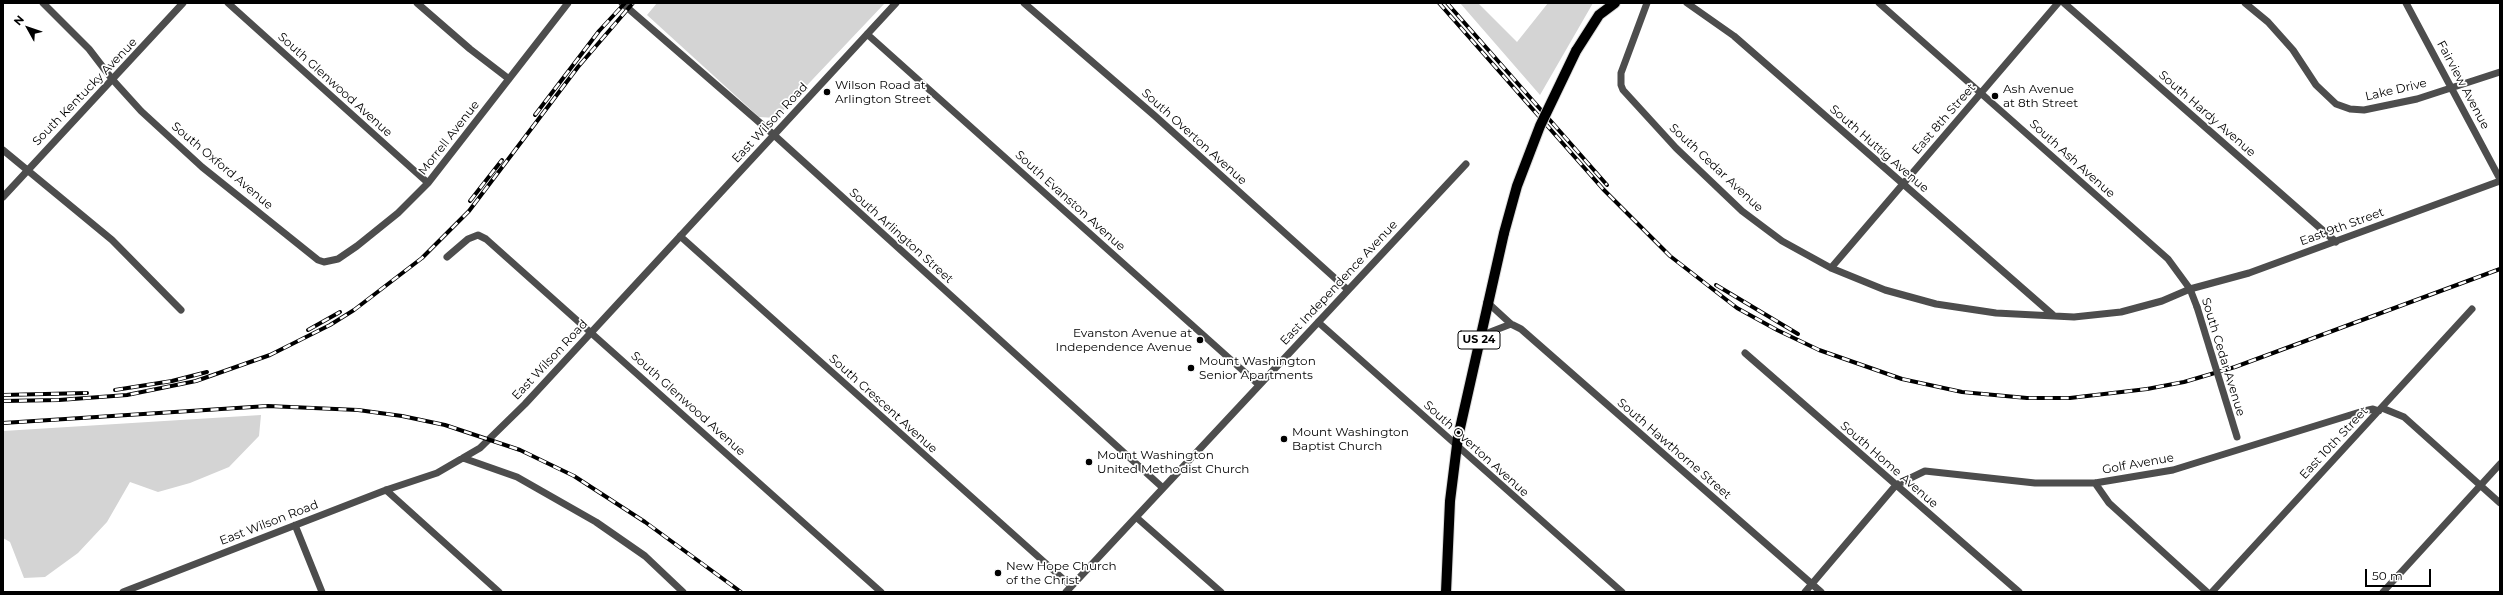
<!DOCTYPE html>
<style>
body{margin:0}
#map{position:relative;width:2503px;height:595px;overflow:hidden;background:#fff;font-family:Montserrat,sans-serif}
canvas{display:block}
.frame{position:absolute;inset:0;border:4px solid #000;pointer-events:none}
.north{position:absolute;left:8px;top:8px;width:40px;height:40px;-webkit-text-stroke:3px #fff;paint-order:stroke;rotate:310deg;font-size:11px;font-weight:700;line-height:16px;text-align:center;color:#000}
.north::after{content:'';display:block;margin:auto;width:14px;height:18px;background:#000;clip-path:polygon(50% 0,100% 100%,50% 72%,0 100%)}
.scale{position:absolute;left:2365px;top:569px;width:66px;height:18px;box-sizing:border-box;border:2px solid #000;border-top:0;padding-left:5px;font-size:12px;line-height:14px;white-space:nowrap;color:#000;-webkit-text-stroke:3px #fff;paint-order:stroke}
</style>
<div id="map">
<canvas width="2503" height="595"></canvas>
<div class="frame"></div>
<div class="north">N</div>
<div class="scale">50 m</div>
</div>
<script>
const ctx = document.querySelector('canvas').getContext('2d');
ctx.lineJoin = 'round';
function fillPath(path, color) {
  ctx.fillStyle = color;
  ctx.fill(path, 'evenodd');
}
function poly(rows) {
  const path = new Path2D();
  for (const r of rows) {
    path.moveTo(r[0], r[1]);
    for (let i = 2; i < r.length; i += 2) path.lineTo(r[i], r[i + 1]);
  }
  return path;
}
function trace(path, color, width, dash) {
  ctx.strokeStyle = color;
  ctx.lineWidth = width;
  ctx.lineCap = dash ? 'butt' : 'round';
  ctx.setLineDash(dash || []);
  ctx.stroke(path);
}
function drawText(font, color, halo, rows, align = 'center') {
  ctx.font = font + ' Montserrat,sans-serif';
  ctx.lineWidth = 3.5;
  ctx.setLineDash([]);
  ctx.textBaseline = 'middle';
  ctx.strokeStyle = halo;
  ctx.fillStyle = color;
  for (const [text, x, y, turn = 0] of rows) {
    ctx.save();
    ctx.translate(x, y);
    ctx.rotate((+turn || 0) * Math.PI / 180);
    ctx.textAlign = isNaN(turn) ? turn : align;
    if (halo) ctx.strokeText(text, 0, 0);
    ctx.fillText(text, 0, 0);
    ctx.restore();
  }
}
fillPath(poly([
 [657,3,885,3,776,118,759,117,647,15],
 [1460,3,1478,3,1517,42,1548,3,1593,3,1540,95],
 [261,415,259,436,229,467,190,483,158,492,130,482,107,522,78,553,45,577,24,578,10,542,3,538,3,431]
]), '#d4d4d4');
const major = poly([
 [1576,51,1599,15,1615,3],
 [1446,592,1450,501,1458,437,1504,233]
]);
trace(major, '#dbdbdb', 12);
trace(poly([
 [43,3,89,49,112,79,141,111,202,167,318,260,324,262,338,259,357,246,398,213,428,183,568,3],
 [228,3,428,183],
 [417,3,470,49,509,79],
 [622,3,774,135,1163,488],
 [1024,3,1155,116,1347,289],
 [1647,3,1621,73,1621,85,1623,90,1676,148,1742,211,1782,241,1831,268,1885,290,1936,304,1996,313,2074,317,2121,312,2162,301,2190,289,2249,273,2500,181],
 [1687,3,1734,36,2053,315],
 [1879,3,2168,259,2190,289,2197,307],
 [2064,3,2336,242],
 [2245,3,2268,22,2293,50,2316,85,2336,104,2350,109,2364,110,2417,99,2500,72],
 [2406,3,2500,179],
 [867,34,1259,385],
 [3,150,112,240,181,310],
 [3,197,183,3],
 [680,236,1071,586],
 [447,257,468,239,478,235,486,239,881,592],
 [1831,268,2058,3],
 [1487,302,1511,324,1521,329,1821,592],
 [1318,322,1622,592],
 [1480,336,1511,324],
 [1745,353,2019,592],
 [2382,408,2404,417,2500,503],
 [463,458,517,477,596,522,645,556,683,592],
 [2095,483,2109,503,2207,592],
 [386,490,499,592],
 [1136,517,1221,592],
 [295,525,322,592],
 [123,592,386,490,437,473,480,448,525,404,896,3],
 [1066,592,1466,164],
 [1805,592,1896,485,1925,471,2035,483,2095,483,2173,470,2360,412,2373,409,2379,411],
 [2212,592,2472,309],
 [2383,592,2500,464]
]), '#4d4d4d', 7);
trace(major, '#000', 10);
const rail = poly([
 [1439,3,1603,189,1670,256,1737,308,1777,330,1819,350,1902,379,1962,392,2027,398,2070,398,2147,389,2184,382,2235,367,2500,269],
 [1447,3,1607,185],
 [535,115,599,31,625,3],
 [470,201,502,160],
 [1716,285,1798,334],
 [308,330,340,312],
 [115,390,172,381,207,372],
 [3,395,87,393],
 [3,401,59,400,127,395,196,381,270,355,330,325,354,310,422,258,469,211,578,67,633,3],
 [3,423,268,406,358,410,402,416,445,425,520,450,574,476,645,522,741,592]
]);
trace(rail, '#000', 4);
trace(rail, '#fff', 2.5, [8]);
const majorBridge = poly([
 [1504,233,1517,186,1540,126,1576,51]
]);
trace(majorBridge, '#dbdbdb', 12, []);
trace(poly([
 [2197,307,2237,437]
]), '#4d4d4d', 7);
trace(majorBridge, '#000', 10);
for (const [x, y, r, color] of [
 [827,92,4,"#000"],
 [1995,96,4,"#000"],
 [1200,340,4,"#000"],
 [1191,368,4,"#000"],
 [1284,439,4,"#000"],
 [1089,462,4,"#000"],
 [998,573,4,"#000"]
]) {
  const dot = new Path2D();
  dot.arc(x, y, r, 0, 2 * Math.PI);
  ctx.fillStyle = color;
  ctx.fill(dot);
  trace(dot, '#fff', 1.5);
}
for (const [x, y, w] of [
 [1479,340,42]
]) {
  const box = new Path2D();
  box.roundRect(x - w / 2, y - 9, w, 18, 3);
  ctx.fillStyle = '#fff';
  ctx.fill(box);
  trace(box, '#000', 1);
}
drawText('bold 11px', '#000', null, [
 ["US 24",1479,340]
]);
drawText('12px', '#000', '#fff', [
 ["South Glenwood Avenue",335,85,42],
 ["Fairview Avenue",2463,85,62],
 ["Lake Drive",2396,90,-13],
 ["South Kentucky Avenue",85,92,-46],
 ["South Hardy Avenue",2207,114,41],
 ["East 8th Street",1944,119,-49],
 ["East Wilson Road",770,123,-47],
 ["South Overton Avenue",1194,137,42],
 ["Morrell Avenue",449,138,-52],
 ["South Huttig Avenue",1879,149,41],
 ["South Ash Avenue",2072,159,42],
 ["South Oxford Avenue",222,166,40],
 ["South Cedar Avenue",1716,168,43],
 ["South Evanston Avenue",1070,201,42],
 ["East 9th Street",2342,227,-20],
 ["South Arlington Street",901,236,42],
 ["East Independence Avenue",1339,283,-47],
 ["South Cedar Avenue",2223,357,73],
 ["East Wilson Road",550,360,-47],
 ["South Glenwood Avenue",688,404,42],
 ["South Crescent Avenue",883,404,42],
 ["East 10th Street",2334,443,-47],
 ["South Overton Avenue",1476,449,42],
 ["South Hawthorne Street",1674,449,41],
 ["Golf Avenue",2138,464,-10],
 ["South Home Avenue",1889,465,41],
 ["East Wilson Road",269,523,-21]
]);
drawText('12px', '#000', '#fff', [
 ["Wilson Road at",835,85],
 ["Arlington Street",835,99],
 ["Ash Avenue",2003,89],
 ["at 8th Street",2003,103],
 ["Evanston Avenue at",1192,333,"right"],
 ["Independence Avenue",1192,347,"right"],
 ["Mount Washington",1199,361],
 ["Senior Apartments",1199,375],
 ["Mount Washington",1292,432],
 ["Baptist Church",1292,446],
 ["Mount Washington",1097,455],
 ["United Methodist Church",1097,469],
 ["New Hope Church",1006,566],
 ["of the Christ",1006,580]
], 'left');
</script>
